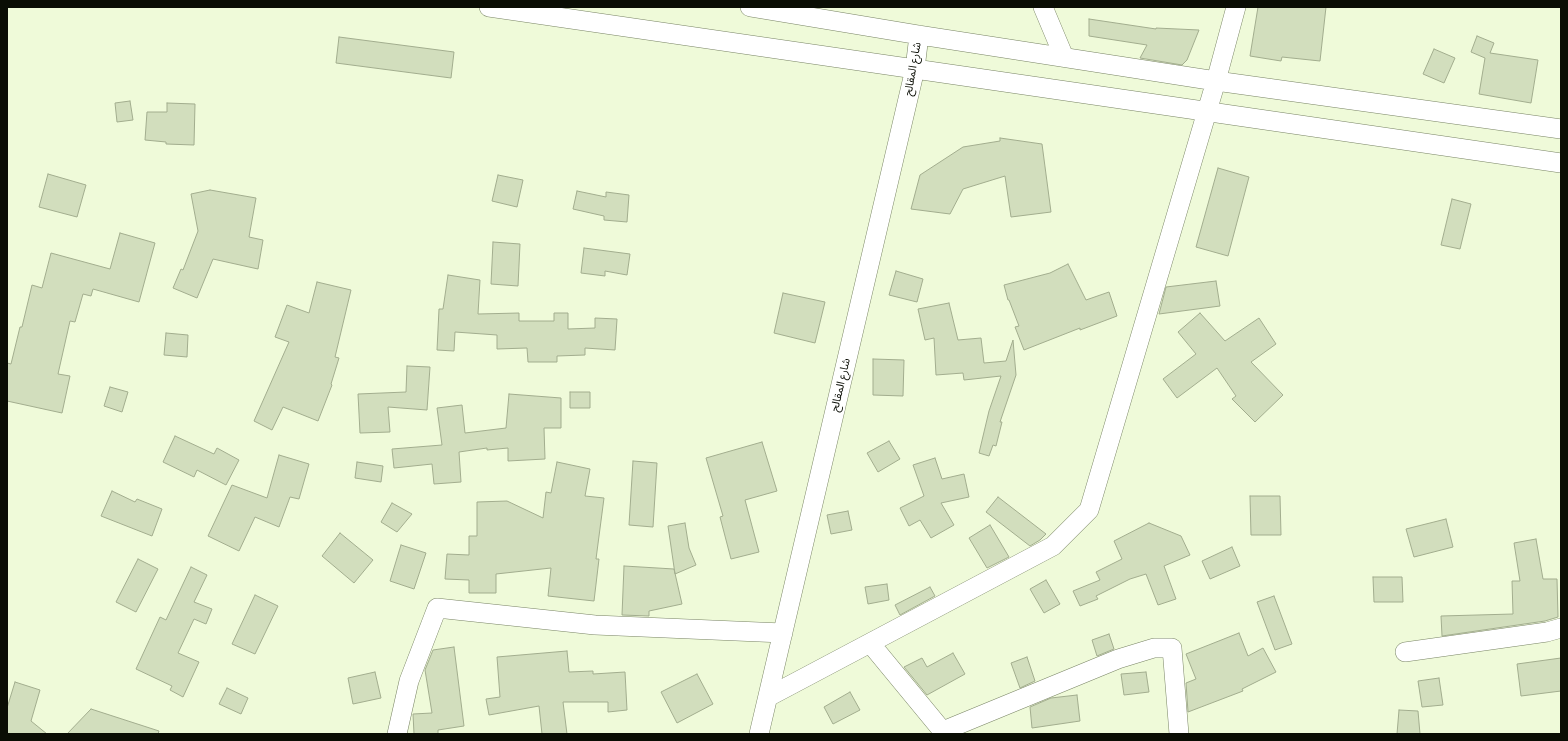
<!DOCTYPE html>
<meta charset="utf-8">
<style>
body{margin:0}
#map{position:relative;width:1568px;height:741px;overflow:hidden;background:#effad9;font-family:"Archivo Narrow",sans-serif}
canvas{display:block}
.frame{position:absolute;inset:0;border:8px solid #0a0d04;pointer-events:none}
</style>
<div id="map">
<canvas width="1568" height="741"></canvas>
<div class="frame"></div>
</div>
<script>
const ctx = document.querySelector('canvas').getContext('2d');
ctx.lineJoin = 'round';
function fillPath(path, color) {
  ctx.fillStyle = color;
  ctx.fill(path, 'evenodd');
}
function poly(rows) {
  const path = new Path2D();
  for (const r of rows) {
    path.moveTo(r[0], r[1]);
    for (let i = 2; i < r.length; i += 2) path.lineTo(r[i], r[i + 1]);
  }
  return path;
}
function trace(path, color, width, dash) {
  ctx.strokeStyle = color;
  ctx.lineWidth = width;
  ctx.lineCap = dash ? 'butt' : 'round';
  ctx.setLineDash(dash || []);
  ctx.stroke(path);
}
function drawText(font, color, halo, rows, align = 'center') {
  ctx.font = font + ' "Archivo Narrow","Noto Sans Arabic",sans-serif';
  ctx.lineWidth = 3.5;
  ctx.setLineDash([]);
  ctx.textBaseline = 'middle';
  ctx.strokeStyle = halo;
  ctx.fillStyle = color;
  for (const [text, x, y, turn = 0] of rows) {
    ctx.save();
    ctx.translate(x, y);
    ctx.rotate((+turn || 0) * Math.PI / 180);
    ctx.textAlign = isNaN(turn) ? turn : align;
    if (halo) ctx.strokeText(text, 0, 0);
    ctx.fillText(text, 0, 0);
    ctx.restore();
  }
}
const building = poly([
 [1258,7,1326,7,1320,61,1282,57,1281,61,1250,56,1258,7],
 [1089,19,1156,29,1156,28,1199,30,1187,60,1182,65,1140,58,1147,45,1089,36,1089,19],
 [1477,36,1494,43,1490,53,1538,60,1531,103,1479,94,1485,58,1471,52,1477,36],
 [339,37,454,52,451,78,336,63,339,37],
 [1434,49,1455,58,1444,83,1423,74,1434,49],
 [130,101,133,120,117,122,115,103,130,101],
 [167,103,195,104,194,145,166,144,166,142,145,140,147,112,167,112,167,103],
 [1000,138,1042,144,1051,212,1011,217,1005,176,963,189,950,214,911,209,920,175,963,147,1000,141,1000,138],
 [1218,168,1249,177,1228,256,1196,247,1218,168],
 [48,174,86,185,77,217,39,207,48,174],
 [498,175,523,180,517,207,492,201,498,175],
 [210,190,256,198,249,237,263,240,258,269,213,259,197,298,173,288,181,269,183,270,198,231,191,194,210,190],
 [577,191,606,197,606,192,629,195,627,222,604,220,604,216,573,209,577,191],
 [1452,199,1471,204,1460,249,1441,245,1452,199],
 [120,233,155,243,139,302,93,289,91,296,83,294,75,322,70,321,58,374,70,376,62,413,7,401,7,363,11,364,20,327,22,327,32,285,42,288,51,253,110,269,120,233],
 [493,242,520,244,518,286,491,284,493,242],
 [584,248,630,254,627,275,605,271,605,276,581,273,584,248],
 [1068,264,1086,300,1109,292,1117,316,1080,330,1080,328,1024,350,1015,327,1019,326,1009,300,1008,300,1004,285,1050,273,1068,264],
 [896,271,923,279,917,302,889,295,896,271],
 [448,275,480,280,478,314,519,313,519,321,554,321,554,313,568,313,568,329,595,328,595,318,617,319,615,350,585,348,585,355,557,356,557,362,528,362,527,348,497,349,497,335,455,332,454,351,437,350,439,309,443,309,448,275],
 [1216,281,1220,306,1159,314,1166,287,1216,281],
 [317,282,351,290,335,357,339,358,331,384,332,385,318,421,283,407,272,430,254,421,289,342,275,337,287,305,309,313,317,282],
 [783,293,825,302,815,343,774,333,783,293],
 [949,303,958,340,981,338,984,363,1006,361,1013,340,1016,375,1000,422,1002,422,996,446,993,445,989,456,979,453,989,411,1001,376,964,380,963,373,936,375,934,338,925,340,918,309,949,303],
 [1200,313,1225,341,1259,318,1276,344,1251,362,1283,395,1255,422,1232,399,1236,396,1217,368,1177,398,1163,379,1196,354,1178,332,1200,313],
 [166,333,188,335,187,357,164,355,166,333],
 [873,359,904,360,903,396,873,395,873,359],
 [407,366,430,367,427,410,388,407,390,432,360,433,358,394,406,392,407,366],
 [110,387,128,392,122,412,104,406,110,387],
 [570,392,590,392,590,408,570,408,570,392],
 [509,394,561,398,561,428,544,428,545,459,508,461,508,448,487,450,487,448,459,452,461,482,434,484,432,464,394,468,392,449,442,445,437,408,462,405,465,433,506,428,509,394],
 [175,436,214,454,217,448,239,460,226,485,197,470,194,477,163,462,175,436],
 [889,441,900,459,878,472,867,453,889,441],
 [762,442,777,491,745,500,759,552,731,559,720,517,723,516,706,458,762,442],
 [279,455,309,464,299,499,290,497,279,527,255,517,239,551,208,536,232,485,267,498,279,455],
 [935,458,942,479,964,474,969,497,941,503,954,525,931,538,920,520,909,526,900,508,924,496,913,465,935,458],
 [633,461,657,463,653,527,629,525,633,461],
 [357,462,383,466,381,482,355,478,357,462],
 [557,462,590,469,585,496,604,498,596,559,599,559,594,601,548,596,551,568,496,574,496,593,469,593,469,580,445,579,447,554,469,555,469,536,477,536,477,502,507,501,543,518,546,492,551,493,557,462],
 [112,491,135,502,137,499,162,509,152,536,101,516,112,491],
 [1250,496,1280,496,1281,535,1251,535,1250,496],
 [998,497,1046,534,1040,540,1030,546,986,512,998,497],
 [392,503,412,514,397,532,381,522,392,503],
 [848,511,852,530,831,534,827,515,848,511],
 [1446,519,1453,547,1414,557,1406,529,1446,519],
 [685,523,689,548,696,565,675,574,668,526,685,523],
 [1149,523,1181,536,1190,555,1164,566,1176,599,1158,605,1146,574,1130,579,1096,596,1098,599,1080,606,1073,591,1100,580,1096,572,1122,559,1114,541,1149,523],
 [990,525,1009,557,987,568,969,538,990,525],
 [340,533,373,560,354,583,322,556,340,533],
 [1536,539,1543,579,1557,579,1558,617,1545,621,1442,636,1441,616,1513,614,1512,581,1520,581,1514,543,1536,539],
 [401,545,426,553,414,589,390,581,401,545],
 [1232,547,1240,566,1210,579,1202,561,1232,547],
 [138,559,158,569,136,612,116,602,138,559],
 [624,566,674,569,682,604,649,611,649,616,622,615,624,566],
 [191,567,207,575,194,602,212,609,206,624,194,619,178,653,199,662,183,697,170,690,172,686,136,669,160,617,166,620,191,567],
 [1373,577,1402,577,1403,602,1374,602,1373,577],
 [1046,580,1060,604,1044,613,1030,589,1046,580],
 [887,584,889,600,868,604,865,587,887,584],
 [930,587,935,596,900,615,895,605,930,587],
 [255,595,278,606,255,654,232,644,255,595],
 [1274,596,1292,644,1275,650,1257,602,1274,596],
 [1239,633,1248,656,1263,648,1276,672,1242,689,1243,691,1188,712,1186,683,1196,679,1186,654,1239,633],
 [1109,634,1114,649,1097,656,1092,640,1109,634],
 [454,647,464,726,438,730,438,734,414,734,413,714,432,713,425,670,433,650,454,647],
 [567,651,569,672,593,671,593,674,625,672,627,710,608,712,608,702,563,702,567,734,542,734,539,706,489,715,486,699,500,697,497,657,567,651],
 [953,653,965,674,927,695,904,667,922,658,927,667,953,653],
 [1027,657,1035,681,1020,688,1011,663,1027,657],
 [1561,658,1561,691,1521,696,1517,664,1561,658],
 [375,672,381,698,353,704,348,678,375,672],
 [1146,672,1149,692,1124,695,1121,674,1146,672],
 [697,674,713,704,677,723,661,692,697,674],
 [1439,678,1443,705,1422,707,1418,681,1439,678],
 [15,682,40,690,31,721,47,734,7,734,7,708,15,682],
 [227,688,248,698,241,714,219,704,227,688],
 [850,692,860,710,833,724,824,707,850,692],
 [1077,695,1080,721,1032,728,1030,707,1051,698,1077,695],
 [91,709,159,731,158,734,67,734,91,709],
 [1399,710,1418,711,1420,734,1397,734,1399,710]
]);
fillPath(building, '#d2debd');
trace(building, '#a2ad8e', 1);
const street = poly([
 [489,7,1561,163],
 [750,7,919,35,1216,81,1561,129],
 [1043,7,1064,57],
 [870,643,945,734],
 [1405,652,1547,632,1561,628],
 [768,697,1053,546,1089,510,1216,81,1236,7],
 [943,731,1118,659,1154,648,1172,648,1179,734],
 [397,734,409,681,437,608,595,625,783,633],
 [759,734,915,69,919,35]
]);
trace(street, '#798465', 20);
trace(street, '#fff', 19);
drawText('11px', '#0a0d04', '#fff', [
 ["شارع المقالح",913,69,-80],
 ["شارع المقالح",841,385,-77]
]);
</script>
